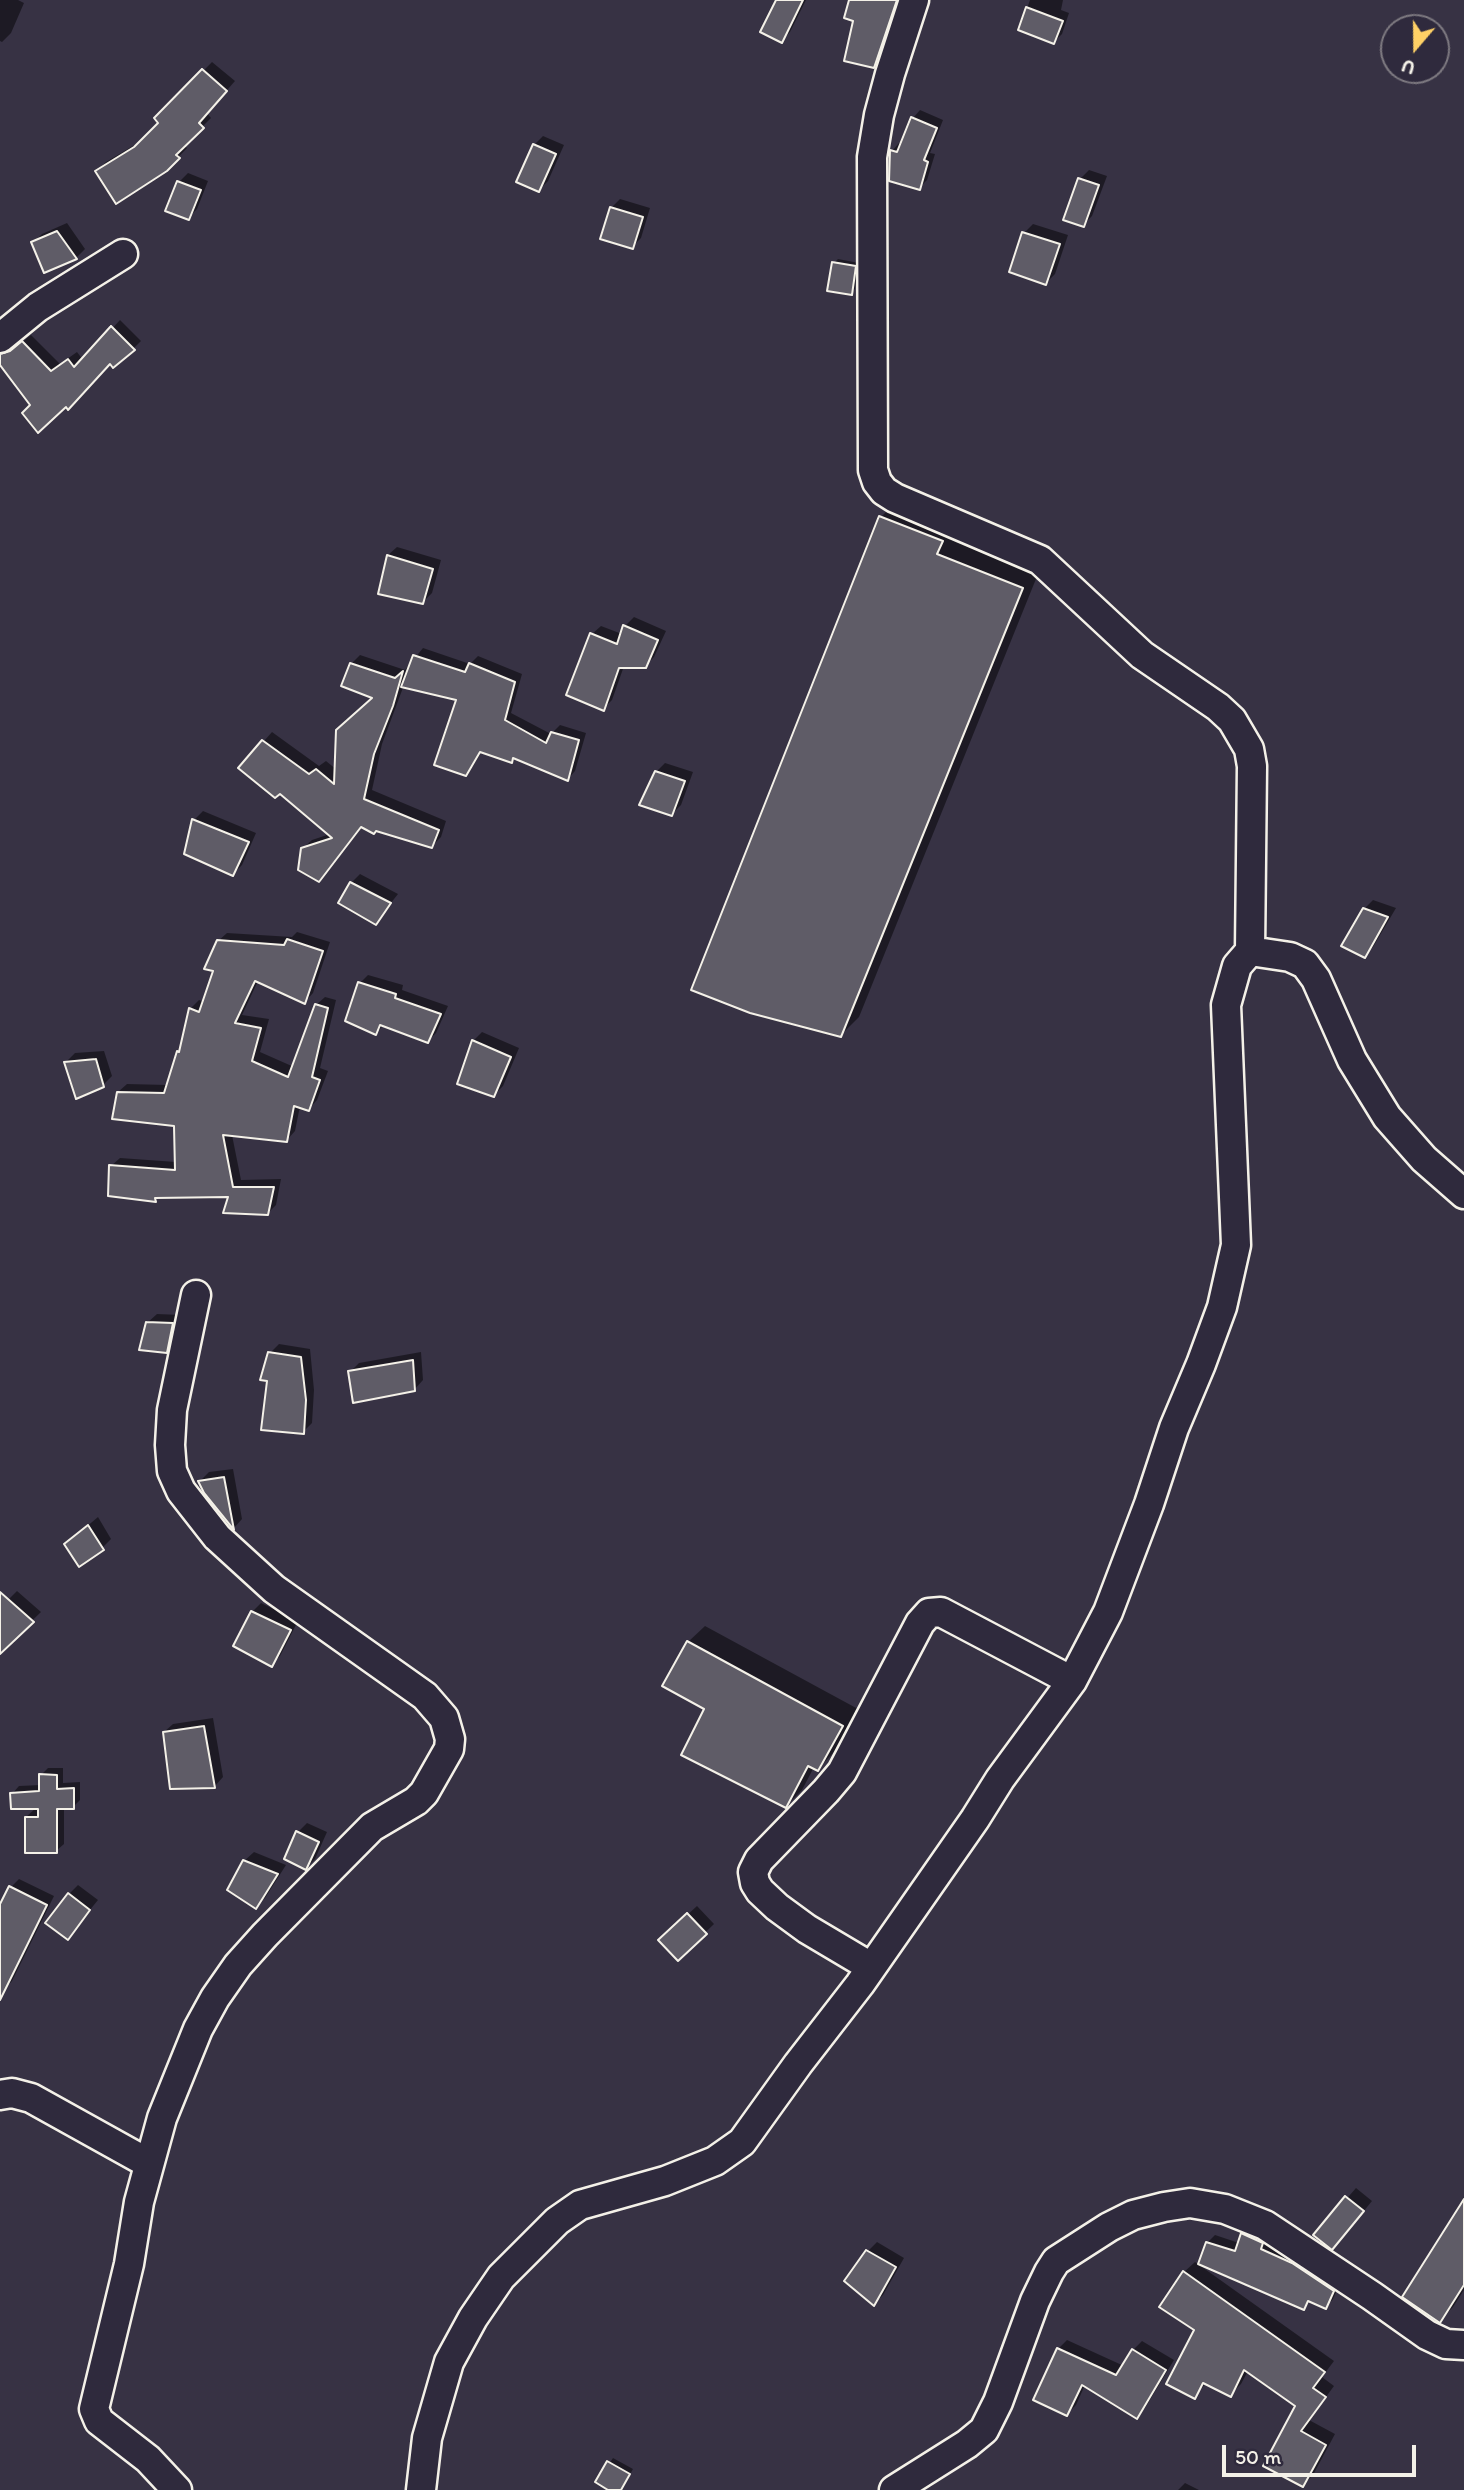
<!DOCTYPE html>
<style>
body{margin:0}
#map{position:relative;width:1464px;height:2490px;overflow:hidden;background:#373244;font-family:Itim,sans-serif}
canvas{display:block}
.north{position:absolute;left:1380px;top:14px;width:70px;height:70px;box-sizing:border-box;background:#2f2a3d;border:2px solid #7e7a81;border-radius:50%;rotate:200deg;font-size:19px;font-weight:700;line-height:28px;text-align:center;color:#f4f1e8}
.north::after{content:'';display:block;margin:auto;width:24px;height:32px;background:#ffd166;clip-path:polygon(50% 0,100% 100%,50% 72%,0 100%)}
.scale{position:absolute;left:1222px;top:2445px;width:194px;height:32px;box-sizing:border-box;border:4px solid #f4f1e8;border-top:0;padding-left:9px;font-size:21px;line-height:24px;white-space:nowrap;color:#f4f1e8;-webkit-text-stroke:5px #2f2a3d;paint-order:stroke}
</style>
<div id="map">
<canvas width="1464" height="2490"></canvas>
<div class="north">U</div>
<div class="scale">50 m</div>
</div>
<script>
const ctx = document.querySelector('canvas').getContext('2d');
ctx.lineJoin = 'round';
function fillPath(path, color) {
  ctx.fillStyle = color;
  ctx.fill(path, 'evenodd');
}
function poly(rows) {
  const path = new Path2D();
  for (const r of rows) {
    path.moveTo(r[0], r[1]);
    for (let i = 2; i < r.length; i += 2) path.lineTo(r[i], r[i + 1]);
  }
  return path;
}
function trace(path, color, width, dash) {
  ctx.strokeStyle = color;
  ctx.lineWidth = width;
  ctx.lineCap = dash ? 'butt' : 'round';
  ctx.setLineDash(dash || []);
  ctx.stroke(path);
}
fillPath(poly([
 [0,0,18,0,24,3,11,33,2,42,0,41],
 [778,0,806,0,790,32,782,41],
 [851,0,901,0,882,59,874,66,855,20],
 [1030,0,1063,0,1061,10,1069,13,1062,34,1054,42,1020,29],
 [212,62,235,81,207,113,211,118,184,145,187,148,166,170,97,171,106,162,146,138,161,123,157,118],
 [920,110,943,120,930,153,935,154,927,180,919,188,892,151,899,143,903,144,913,118],
 [543,136,564,145,548,181,539,190,534,145],
 [1089,170,1107,176,1092,216,1083,225,1080,179],
 [188,173,208,181,197,209,188,218,179,182],
 [620,199,650,208,641,238,632,247,611,208],
 [67,223,85,249,76,258,45,271,33,243,42,234],
 [1033,224,1068,235,1055,274,1046,283,1011,271,1024,233],
 [838,259,859,263,855,289,851,293,834,263],
 [120,320,141,341,133,349,110,362,66,404,32,405,0,362,0,357,10,347,20,344,31,335,60,364,77,352,83,360],
 [899,499,1040,569,859,1017,840,1036,881,517],
 [397,547,441,560,432,593,423,602,388,555],
 [634,617,666,631,654,657,645,666,624,666,612,700,603,709,592,634,601,626,622,634,625,626],
 [423,648,470,664,478,656,522,674,511,713,551,734,560,725,586,733,575,771,568,779,515,757,512,761,482,751,473,766,466,774,459,699,404,685,382,744,372,790,446,821,441,837,432,846,362,826,327,871,302,849,312,840,330,834,280,792,240,768,272,732,319,766,326,761,337,770,374,697,351,664,360,655,405,670],
 [665,763,693,772,681,805,672,814,656,772],
 [203,811,256,833,242,865,233,874,194,820],
 [360,874,398,894,375,923,351,883],
 [1373,900,1396,908,1373,947,1365,956,1364,909],
 [297,932,330,942,313,993,305,1002,258,981,242,1015,269,1019,260,1052,294,1067,316,1005,325,997,336,1000,320,1068,328,1071,317,1100,309,1109,300,1106,295,1131,287,1140,232,1135,241,1180,281,1179,276,1205,267,1214,230,1196,159,1197,155,1201,111,1166,120,1158,176,1162,176,1125,118,1092,127,1084,168,1085,178,1052,182,1048,191,1008,199,1000,204,1002,215,970,218,941,227,933,292,937],
 [368,975,403,985,402,990,448,1006,436,1033,428,1041,384,1025,376,1033,360,983],
 [482,1032,519,1048,503,1086,494,1095,473,1041],
 [104,1051,112,1076,103,1085,66,1062,75,1053],
 [157,1314,181,1315,175,1342,166,1351,147,1323],
 [279,1344,310,1349,314,1390,312,1423,303,1432,270,1353],
 [421,1352,423,1380,414,1390,350,1372,359,1363],
 [233,1469,242,1519,234,1528,200,1481,209,1472],
 [98,1517,111,1539,102,1548,66,1544],
 [17,1591,41,1612,9,1643,0,1634,0,1608],
 [261,1603,298,1621,280,1656,271,1665,252,1612],
 [705,1626,858,1709,834,1752,818,1769,814,1767,802,1790,786,1806,688,1642],
 [213,1718,223,1777,215,1786,164,1732,173,1724],
 [48,1768,63,1768,63,1783,80,1782,80,1800,73,1807,64,1807,64,1844,56,1851,26,1817,37,1807,12,1794,19,1786,41,1785,41,1775],
 [307,1823,327,1832,315,1859,306,1868,298,1832],
 [254,1852,286,1865,265,1898,256,1906,244,1861],
 [19,1879,54,1896,12,1981,4,1990,0,1998,0,1908,10,1888],
 [78,1885,98,1900,67,1938,69,1894],
 [697,1906,714,1924,678,1959,660,1940],
 [1356,2188,1372,2201,1341,2239,1315,2235],
 [1464,2203,1464,2290,1453,2307,1440,2320],
 [1250,2227,1340,2283,1333,2299,1326,2307,1311,2300,1304,2308,1207,2243,1215,2235,1239,2243,1242,2234],
 [877,2242,904,2258,883,2295,874,2304,868,2251],
 [1195,2262,1334,2361,1322,2377,1334,2386,1309,2420,1335,2434,1313,2475,1303,2485,1297,2406,1248,2371,1241,2384,1230,2395,1207,2382,1194,2397,1196,2329,1184,2272],
 [1067,2340,1124,2366,1133,2350,1142,2341,1174,2360,1145,2408,1136,2417,1085,2385,1076,2405,1067,2414,1058,2349],
 [613,2458,633,2469,621,2490,612,2490,597,2482],
 [1185,2483,1199,2490,1178,2490]
]), '#0007');
const building = poly([
 [776,0,803,0,782,43,760,32,776,0],
 [849,0,897,0,874,68,844,61,853,21,844,18,849,0],
 [1026,7,1063,21,1054,44,1018,30,1026,7],
 [202,69,227,91,199,123,204,128,176,155,180,158,167,171,116,204,95,171,134,147,158,123,154,118,202,69],
 [911,117,937,128,924,160,928,162,920,190,889,181,890,150,897,152,911,117],
 [533,144,556,154,539,192,516,182,533,144],
 [1078,178,1099,185,1084,227,1063,220,1078,178],
 [177,181,201,190,189,220,165,211,177,181],
 [610,207,643,217,633,249,600,239,610,207],
 [57,231,77,259,44,273,31,242,57,231],
 [1022,232,1060,244,1046,285,1009,272,1022,232],
 [832,262,856,266,852,295,827,291,832,262],
 [111,326,135,350,113,368,110,364,68,410,66,407,38,433,22,413,30,405,0,365,0,354,10,351,22,341,51,371,68,359,74,367,111,326],
 [879,516,943,541,937,554,1023,588,841,1037,750,1013,691,990,879,516],
 [387,555,433,569,423,604,378,594,387,555],
 [623,625,658,640,646,668,619,668,604,711,566,695,590,633,617,644,623,625],
 [413,655,465,672,469,663,515,682,505,720,546,743,551,732,579,740,568,781,513,758,512,763,480,752,466,776,434,765,456,700,401,687,413,655],
 [350,663,395,678,403,671,393,706,374,754,364,799,439,830,432,848,376,831,374,834,361,827,319,882,298,870,301,848,332,838,280,794,275,798,238,768,262,740,309,774,316,769,334,784,336,730,372,698,341,686,350,663],
 [655,771,685,781,672,816,639,805,655,771],
 [192,819,249,842,233,876,184,854,192,819],
 [350,882,391,903,376,925,338,903,350,882],
 [1363,908,1388,917,1365,958,1341,946,1363,908],
 [287,939,323,951,305,1004,255,981,235,1023,261,1028,252,1061,288,1077,315,1004,328,1008,312,1077,320,1080,309,1111,294,1106,287,1142,223,1135,233,1187,274,1187,268,1215,223,1213,228,1197,155,1198,156,1202,108,1196,109,1165,175,1170,174,1126,112,1119,117,1092,164,1093,177,1051,179,1052,189,1008,199,1012,213,971,204,969,217,940,284,945,287,939],
 [358,982,396,994,395,998,441,1014,428,1043,380,1025,376,1035,345,1021,358,982],
 [472,1040,511,1057,494,1097,457,1084,472,1040],
 [96,1059,104,1087,76,1099,64,1062,96,1059],
 [146,1322,173,1323,167,1353,139,1350,146,1322],
 [268,1352,301,1357,306,1400,304,1434,261,1430,267,1381,260,1380,268,1352],
 [413,1360,415,1391,353,1403,348,1371,413,1360],
 [224,1477,234,1530,204,1493,198,1481,224,1477],
 [88,1525,104,1550,79,1567,64,1544,88,1525],
 [0,1592,34,1622,0,1654,0,1592],
 [251,1611,291,1630,272,1667,233,1646,251,1611],
 [687,1641,843,1726,818,1771,808,1766,786,1808,681,1755,704,1709,662,1686,687,1641],
 [204,1726,215,1788,170,1789,163,1732,204,1726],
 [39,1774,57,1775,57,1789,74,1788,74,1809,57,1809,57,1853,25,1853,25,1817,38,1817,38,1809,11,1809,10,1793,39,1791,39,1774],
 [296,1831,319,1842,306,1870,284,1859,296,1831],
 [243,1860,278,1874,256,1909,227,1890,243,1860],
 [9,1886,47,1905,0,2000,0,1904,9,1886],
 [68,1893,90,1910,68,1940,45,1923,68,1893],
 [687,1913,707,1934,678,1961,658,1940,687,1913],
 [1345,2196,1364,2211,1332,2250,1313,2235,1345,2196],
 [1464,2199,1464,2285,1440,2323,1402,2297,1464,2199],
 [1241,2233,1263,2243,1261,2249,1292,2263,1334,2291,1326,2309,1308,2301,1304,2310,1198,2264,1206,2242,1235,2251,1241,2233],
 [866,2250,896,2267,874,2306,844,2281,866,2250],
 [1183,2271,1325,2372,1313,2388,1326,2397,1301,2431,1326,2445,1303,2487,1263,2466,1295,2406,1244,2370,1231,2397,1203,2383,1195,2399,1166,2384,1194,2330,1159,2307,1183,2271],
 [1057,2348,1116,2375,1132,2349,1166,2370,1137,2419,1082,2385,1067,2416,1033,2400,1057,2348],
 [607,2461,630,2474,621,2490,608,2490,595,2482,607,2461]
]);
fillPath(building, '#5f5c67');
trace(building, '#f4f1e8', 2);
const minor = poly([
 [914,0,890,74,879,115,872,157,873,470,877,482,884,491,895,498,1040,560,1142,655,1218,707,1232,720,1249,749,1252,766,1250,951],
 [0,338,38,307,123,254],
 [871,1967,807,1929,777,1907,760,1891,755,1883,753,1872,759,1860,826,1791,842,1772,920,1623,929,1613,941,1612,1072,1681],
 [0,2095,12,2093,31,2098,148,2163],
 [177,2490,148,2459,99,2421,94,2409,129,2264,139,2202,162,2118,198,2029,215,1998,238,1965,265,1935,372,1827,416,1801,424,1793,449,1749,450,1739,444,1718,425,1696,274,1589,217,1537,181,1491,172,1471,170,1445,172,1410,196,1295],
 [421,2490,427,2438,449,2362,473,2318,501,2277,557,2221,580,2205,665,2181,715,2161,742,2142,798,2064,860,1984,975,1819,1000,1779,1072,1681,1108,1612,1149,1504,1174,1428,1201,1364,1222,1307,1236,1245,1226,1005,1237,966,1250,951,1290,957,1305,964,1316,979,1352,1060,1387,1117,1424,1159,1464,1194],
 [894,2490,967,2444,984,2430,998,2402,1035,2301,1049,2272,1056,2261,1109,2227,1133,2215,1164,2207,1190,2203,1225,2209,1265,2225,1372,2296,1427,2335,1446,2344,1464,2345]
]);
trace(minor, '#f4f1e8', 33);
trace(minor, '#2f2a3d', 28);
</script>
